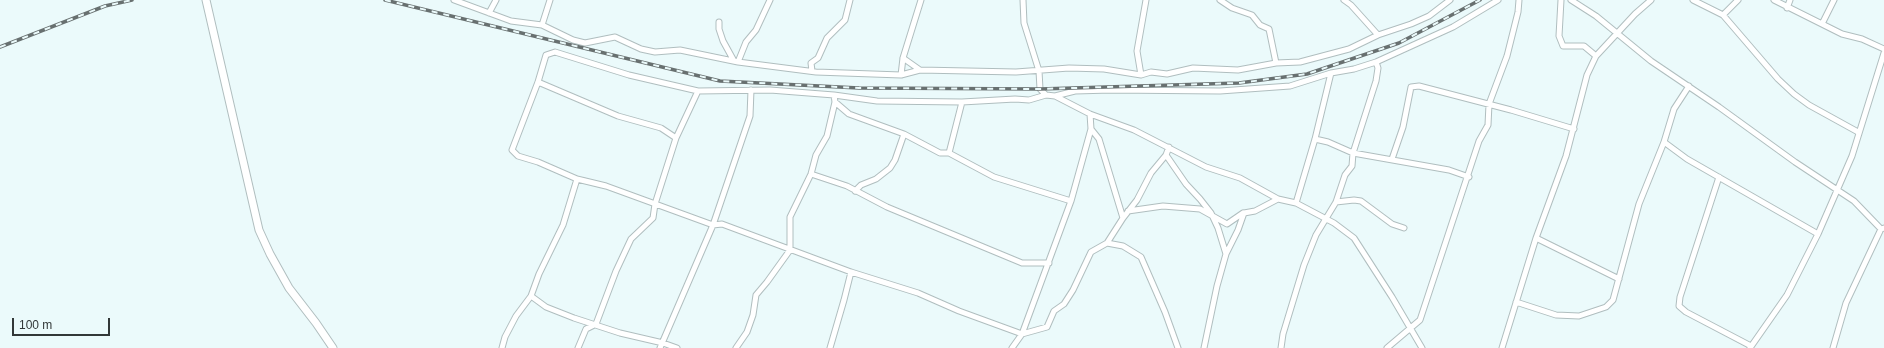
<!DOCTYPE html>
<style>
body{margin:0}
#map{position:relative;width:1884px;height:348px;overflow:hidden;background:#ebfafb;font-family:Arial,sans-serif}
canvas{display:block}
.scale{position:absolute;left:12px;top:318px;width:98px;height:18px;box-sizing:border-box;border:2px solid #323838;border-top:0;padding-left:5px;font-size:12px;line-height:14px;white-space:nowrap;color:#323838;-webkit-text-stroke:3px #ebfafb;paint-order:stroke}
</style>
<div id="map">
<canvas width="1884" height="348"></canvas>
<div class="scale">100 m</div>
</div>
<script>
const ctx = document.querySelector('canvas').getContext('2d');
ctx.lineJoin = 'round';
function poly(rows) {
  const path = new Path2D();
  for (const r of rows) {
    path.moveTo(r[0], r[1]);
    for (let i = 2; i < r.length; i += 2) path.lineTo(r[i], r[i + 1]);
  }
  return path;
}
function trace(path, color, width, dash) {
  ctx.strokeStyle = color;
  ctx.lineWidth = width;
  ctx.lineCap = dash ? 'butt' : 'round';
  ctx.setLineDash(dash || []);
  ctx.stroke(path);
}
const minor = poly([
 [454,0,511,21,542,25,573,40,585,43,615,37,641,49,655,52,680,50,738,62,816,72,901,75,920,70,1016,72,1069,68,1104,69,1141,75,1151,72,1167,74,1193,68,1238,70,1276,63,1300,62,1349,49,1378,35,1411,24,1429,16,1450,0],
 [1023,0,1024,23,1039,71,1040,89,1046,95,1055,96,1090,114,1134,130,1206,167,1240,178,1278,199,1296,203,1334,223,1354,238,1392,297,1422,348],
 [1220,0,1232,8,1252,15,1260,25,1269,29,1276,63],
 [1344,0,1351,5,1378,35],
 [1561,0,1559,36,1563,46,1584,46,1596,56],
 [1571,0,1596,16,1651,61,1719,107,1795,162,1854,201,1881,229,1884,228],
 [1693,0,1723,15,1778,79,1794,94,1809,105,1858,132],
 [1774,0,1842,34,1862,39,1884,49],
 [1787,8,1790,0],
 [489,13,496,0],
 [1723,15,1738,0],
 [719,22,719,29,723,41,734,61],
 [1822,24,1834,0],
 [542,25,550,0],
 [903,58,920,70],
 [738,62,746,42,756,30,770,0],
 [812,71,811,63,818,58,827,38,845,20,850,0],
 [901,75,903,58,921,0],
 [1141,75,1137,51,1146,0],
 [538,82,618,116,661,128,676,138],
 [1046,95,1029,100,1015,99,962,102,877,101,834,95,770,90,698,91,629,75,555,52,546,55,538,82,512,150,518,156,538,162,577,179,606,186,713,225,722,224,851,272,918,293,959,311,1022,334,1047,327,1054,311,1064,304,1073,290,1091,252,1107,243,1123,218,1137,200,1151,173,1166,155,1169,147],
 [1055,96,1075,91,1111,90,1220,91,1290,86,1331,73,1354,69,1376,62,1453,27,1498,0],
 [835,102,849,114,904,134,940,153,949,153,962,102],
 [1091,129,1099,139,1123,218],
 [1315,139,1328,142,1353,153,1449,170,1469,177],
 [1664,142,1687,159,1818,234],
 [949,153,994,177,1071,201],
 [1166,155,1186,184,1200,199,1211,213,1218,228,1226,254],
 [1392,159,1403,127,1411,87,1419,86,1511,110,1574,129],
 [811,174,847,186,887,207,1022,263,1049,263],
 [1719,177,1680,297,1679,306,1686,312,1751,346],
 [855,191,861,185,876,179,890,168,895,160,904,134],
 [1336,202,1354,200,1361,201,1392,224,1404,228],
 [1296,203,1315,139,1331,73],
 [1128,211,1163,206,1200,209,1227,224,1243,213],
 [1536,238,1619,279],
 [1107,243,1123,246,1141,257,1165,312,1178,348],
 [531,296,546,307,574,318,620,333,663,343,677,348],
 [1516,302,1556,315,1579,316,1606,307,1613,300,1639,204,1664,142,1674,109,1689,86],
 [502,348,505,337,516,316,531,296,539,274,563,225,577,179],
 [578,348,586,329,596,324,616,271,631,239,653,218,655,204,676,138,698,91],
 [660,348,713,225,750,116,751,90],
 [736,348,747,332,753,315,756,295,767,282,790,250,790,217,811,174,816,155,827,136,835,102,834,95],
 [830,348,844,300,851,272],
 [1012,348,1022,334,1071,201,1091,129,1090,114],
 [1204,348,1217,286,1226,254,1238,230,1244,213,1255,211,1278,199],
 [1281,348,1283,334,1304,265,1316,235,1336,202,1345,175,1352,166,1353,153,1376,81,1378,68,1376,62],
 [1387,348,1420,320,1479,141,1488,125,1489,104,1507,56,1518,12,1519,0],
 [1502,348,1536,238,1566,156,1587,75,1596,56,1635,14,1651,0],
 [1750,348,1787,295,1818,234,1852,156,1884,53],
 [1833,348,1846,303,1881,229]
]);
const tertiary = poly([
 [206,0,259,230,270,254,289,288,316,323,333,348]
]);
trace(minor, '#b0bebf', 7);
trace(tertiary, '#b0bebf', 9);
trace(minor, '#fff', 5);
trace(tertiary, '#fff', 7);
const rail = poly([
 [385,0,720,81,859,88,1040,89,1239,83,1307,74,1399,43,1480,0],
 [0,47,105,6,132,0]
]);
trace(rail, '#687070', 3.5);
trace(rail, '#ebfafb', 2, [6]);
</script>
